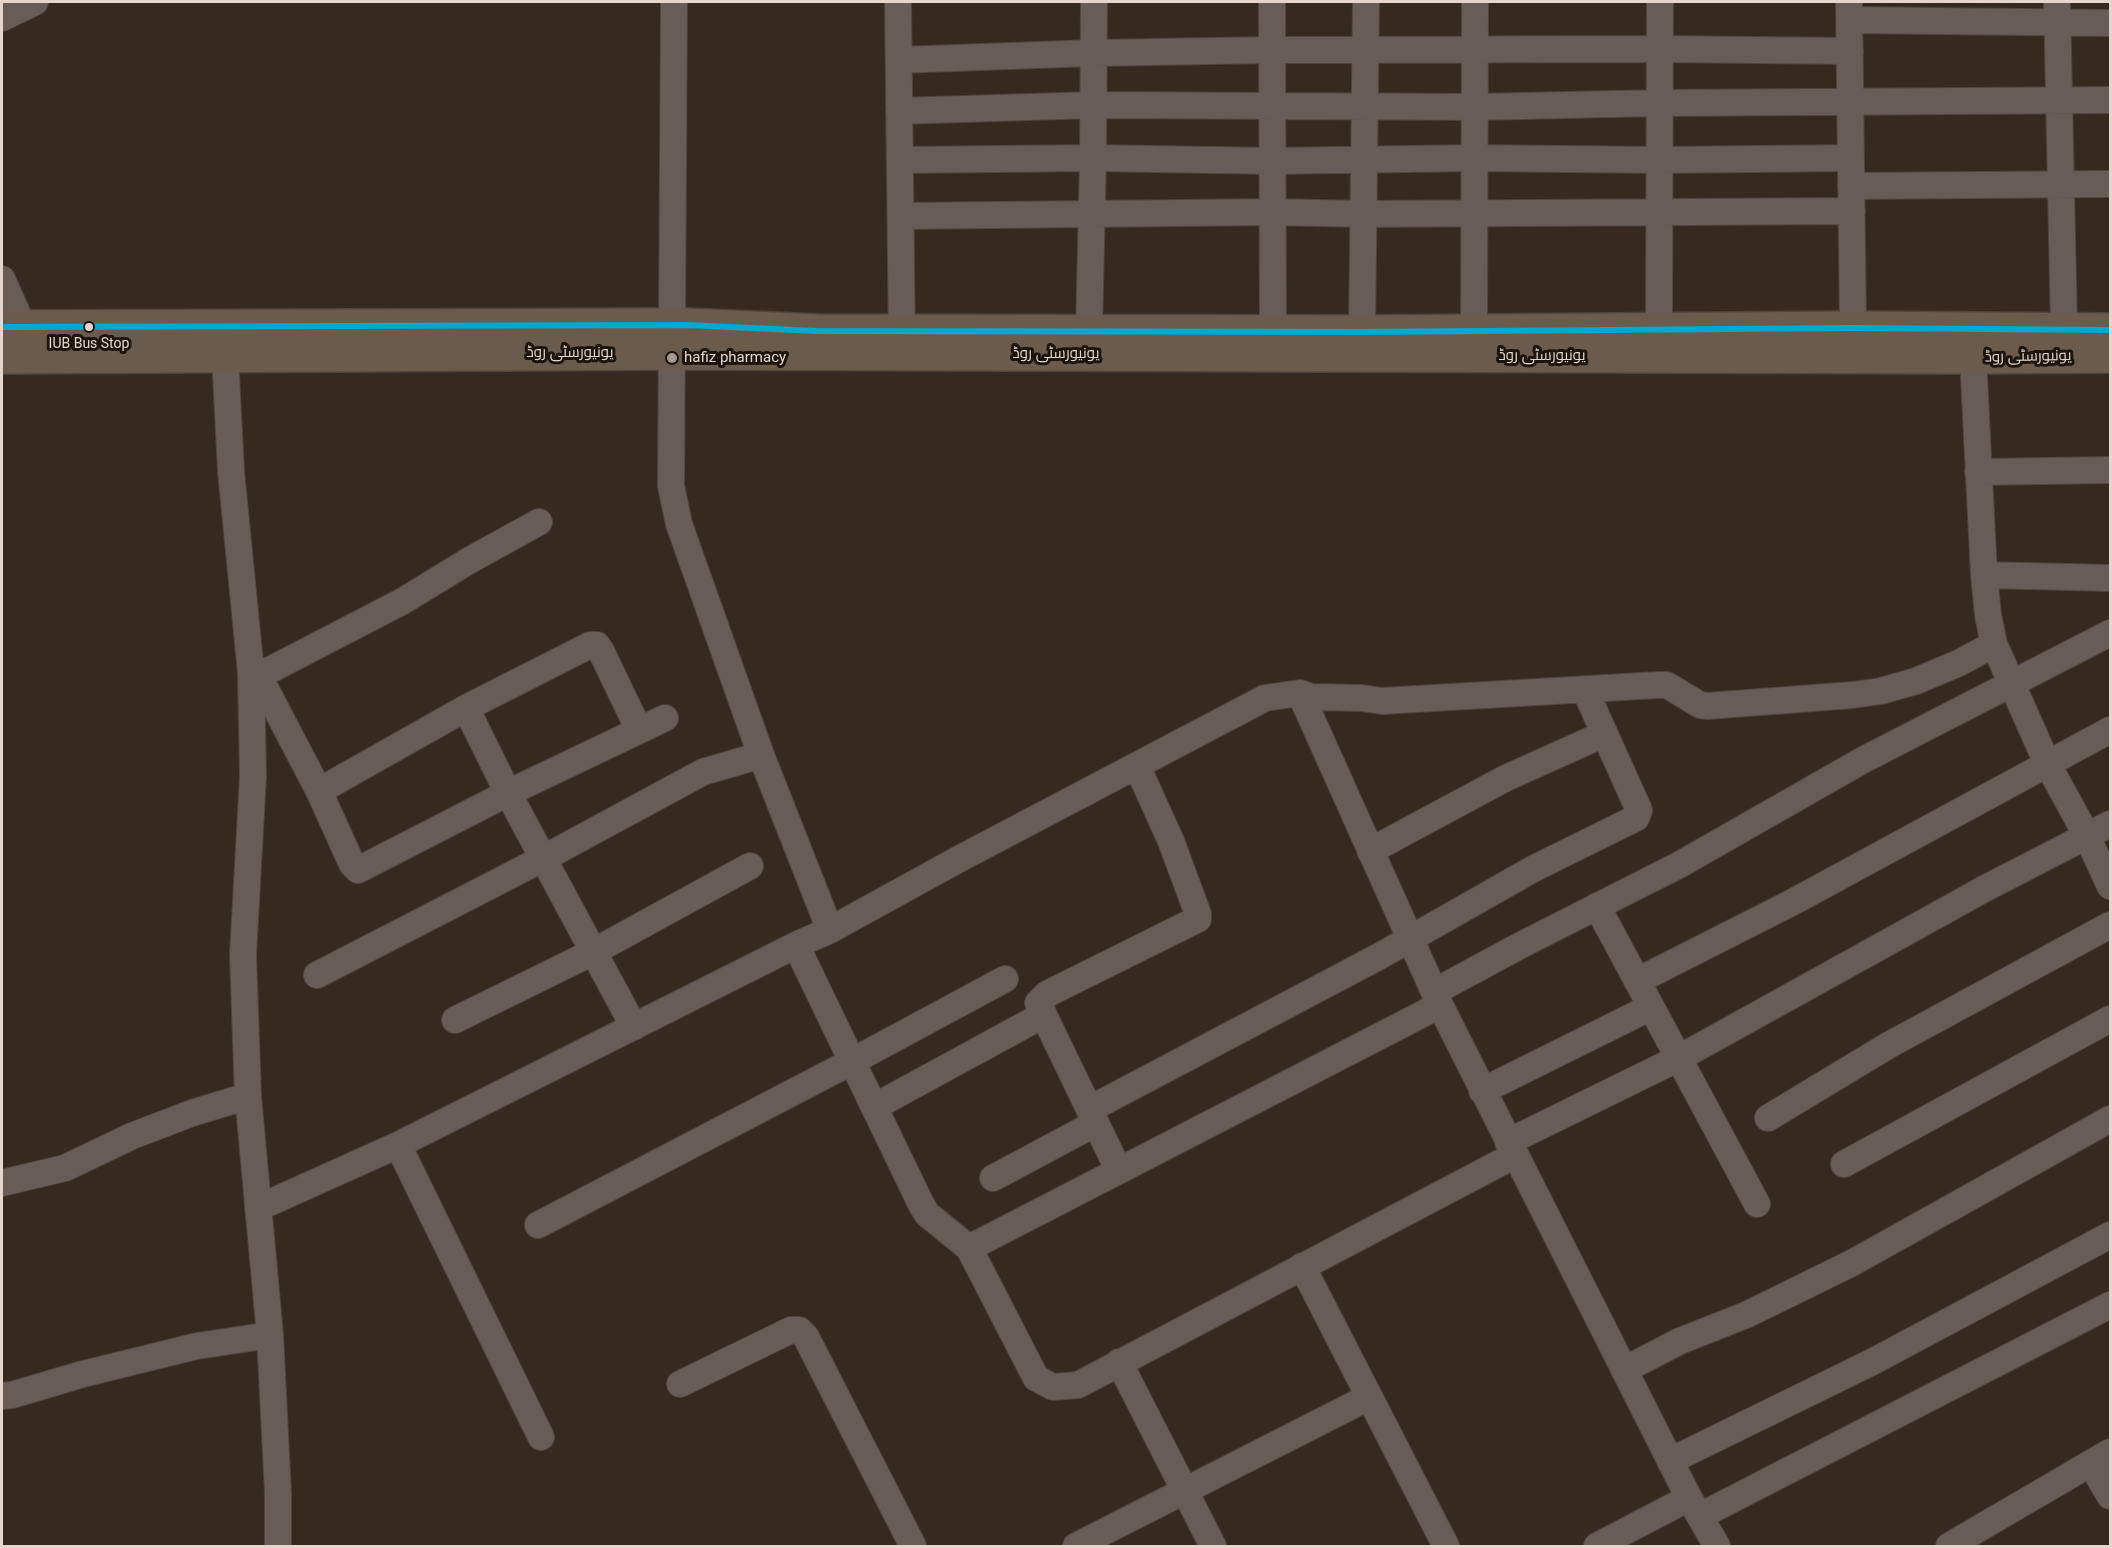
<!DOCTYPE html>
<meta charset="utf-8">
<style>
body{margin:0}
#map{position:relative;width:2112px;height:1548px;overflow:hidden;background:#352920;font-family:Roboto,sans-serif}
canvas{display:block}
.frame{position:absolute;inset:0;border:3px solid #e4d6cc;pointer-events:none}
</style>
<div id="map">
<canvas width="2112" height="1548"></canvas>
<div class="frame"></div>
</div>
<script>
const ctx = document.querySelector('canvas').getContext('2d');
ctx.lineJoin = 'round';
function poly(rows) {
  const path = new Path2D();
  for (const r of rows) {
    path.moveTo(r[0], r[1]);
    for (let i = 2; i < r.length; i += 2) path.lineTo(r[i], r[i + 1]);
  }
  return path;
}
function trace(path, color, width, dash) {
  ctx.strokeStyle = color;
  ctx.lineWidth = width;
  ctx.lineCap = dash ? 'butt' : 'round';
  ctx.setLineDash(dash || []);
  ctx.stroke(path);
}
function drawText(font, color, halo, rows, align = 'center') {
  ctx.font = font + ' Roboto,Cairo,sans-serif';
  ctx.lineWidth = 6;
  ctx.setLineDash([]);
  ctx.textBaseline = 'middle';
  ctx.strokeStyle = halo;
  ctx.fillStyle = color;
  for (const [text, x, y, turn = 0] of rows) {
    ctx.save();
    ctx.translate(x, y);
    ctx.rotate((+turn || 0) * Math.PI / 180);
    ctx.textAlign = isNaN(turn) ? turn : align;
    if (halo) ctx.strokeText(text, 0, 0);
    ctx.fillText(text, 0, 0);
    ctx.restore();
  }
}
const minor = poly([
 [674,2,671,486,679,524,761,755,830,930],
 [898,2,902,350],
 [1272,2,1273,332],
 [1849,2,1853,328],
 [2057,2,2064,329],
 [2,18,35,2],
 [1850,20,2110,23],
 [899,60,1094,53,1272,50,1659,49,1850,51],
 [899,111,1094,105,1475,107,1659,103,2110,100],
 [900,160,1093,158,1273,161,1475,158,1659,160,1851,158],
 [1851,186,2110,184],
 [901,216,1273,212,1364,214,1852,211],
 [2,279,30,342],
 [1659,329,1660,2],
 [1474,331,1475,2],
 [1086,348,1089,331,1093,158,1094,2],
 [1360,349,1362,332,1366,2],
 [225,355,231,471,251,673,253,776,243,955,248,1096,270,1335,278,1493,278,1546],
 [1973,357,1984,575,1988,615,1994,644,2047,763,2087,836,2110,886],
 [1978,472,2110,470],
 [1984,575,2110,578],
 [251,673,261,673,272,669,403,601,470,560,539,522],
 [261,673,262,682,319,791,352,864,358,870,508,793,665,718],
 [1300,693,1440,1005,1689,1498,1717,1546],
 [466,708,508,793,634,1027],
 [319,791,466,708,590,645,597,645,601,651,639,730],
 [1370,851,1506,778,1604,734],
 [1597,906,1757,1204],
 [796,945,921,1204,927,1214,969,1248,1036,1378,1053,1387,1078,1385,1515,1155],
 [317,975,544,858,703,772,761,755],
 [1637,981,1791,903,2110,730],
 [1434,992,1523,944,1679,865,1863,760,2110,633],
 [455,1020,593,952,750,866],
 [1482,1091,1651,1007],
 [874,1107,1043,1015],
 [1090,1109,1378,957,1533,869,1636,818,1639,810,1585,690],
 [1768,1118,1889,1045,2110,925],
 [1508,1142,1679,1058,1984,889,2110,824],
 [398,1145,541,1437],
 [1844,1164,2110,1019],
 [1118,1169,1038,1003,1047,994,1198,919,1198,914,1171,841,1137,766],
 [993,1178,1096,1123],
 [2,1183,65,1168,132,1136,192,1113,248,1096],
 [258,1208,398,1145,796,945,830,930,959,859,1265,698,1300,693,1311,697,1362,698,1382,701,1658,685,1667,685,1700,705,1708,706,1853,695,1881,691,1916,681,1959,663,1994,644],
 [538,1225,851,1062,1005,979],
 [969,1248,1440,1005],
 [1302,1266,1446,1546],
 [1119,1362,1213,1546],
 [1624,1370,1680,1341,1746,1315,1852,1263,2110,1119],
 [680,1384,791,1330,799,1330,806,1337,913,1546],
 [2,1396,12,1395,83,1374,197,1346,270,1335],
 [1670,1461,1872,1362,2110,1235],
 [2091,1464,2110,1496],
 [1700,1516,2110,1305],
 [1076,1546,1369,1397],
 [1597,1546,1689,1498],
 [1949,1546,2110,1452]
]);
const highway = poly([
 [2,327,686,325,817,331,1362,332,1853,328,2110,330],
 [2,357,672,353,1973,357,2110,356]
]);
trace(minor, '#4f453e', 28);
trace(highway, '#4f453e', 36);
trace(minor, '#675d56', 26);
trace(highway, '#6b5b4d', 33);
trace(poly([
 [2,327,686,325,817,331,1362,332,1853,328,2110,330]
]), '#00a9ce', 6);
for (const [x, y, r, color] of [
 [89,327,5,"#e4d6cc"],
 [672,358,6,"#a79990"]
]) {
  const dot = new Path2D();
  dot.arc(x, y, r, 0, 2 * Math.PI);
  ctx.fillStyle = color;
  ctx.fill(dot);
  trace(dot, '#1d140c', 2);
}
drawText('14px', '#e4d6cc', '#1d140c', [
 ["IUB Bus Stop",89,344]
]);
drawText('15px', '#e4d6cc', '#1d140c', [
 ["یونیورسٹی روڈ",570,353],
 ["یونیورسٹی روڈ",1056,354],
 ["یونیورسٹی روڈ",1542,356],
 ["یونیورسٹی روڈ",2028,357,-1]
]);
drawText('15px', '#e4d6cc', '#1d140c', [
 ["hafiz pharmacy",684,358]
], 'left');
</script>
